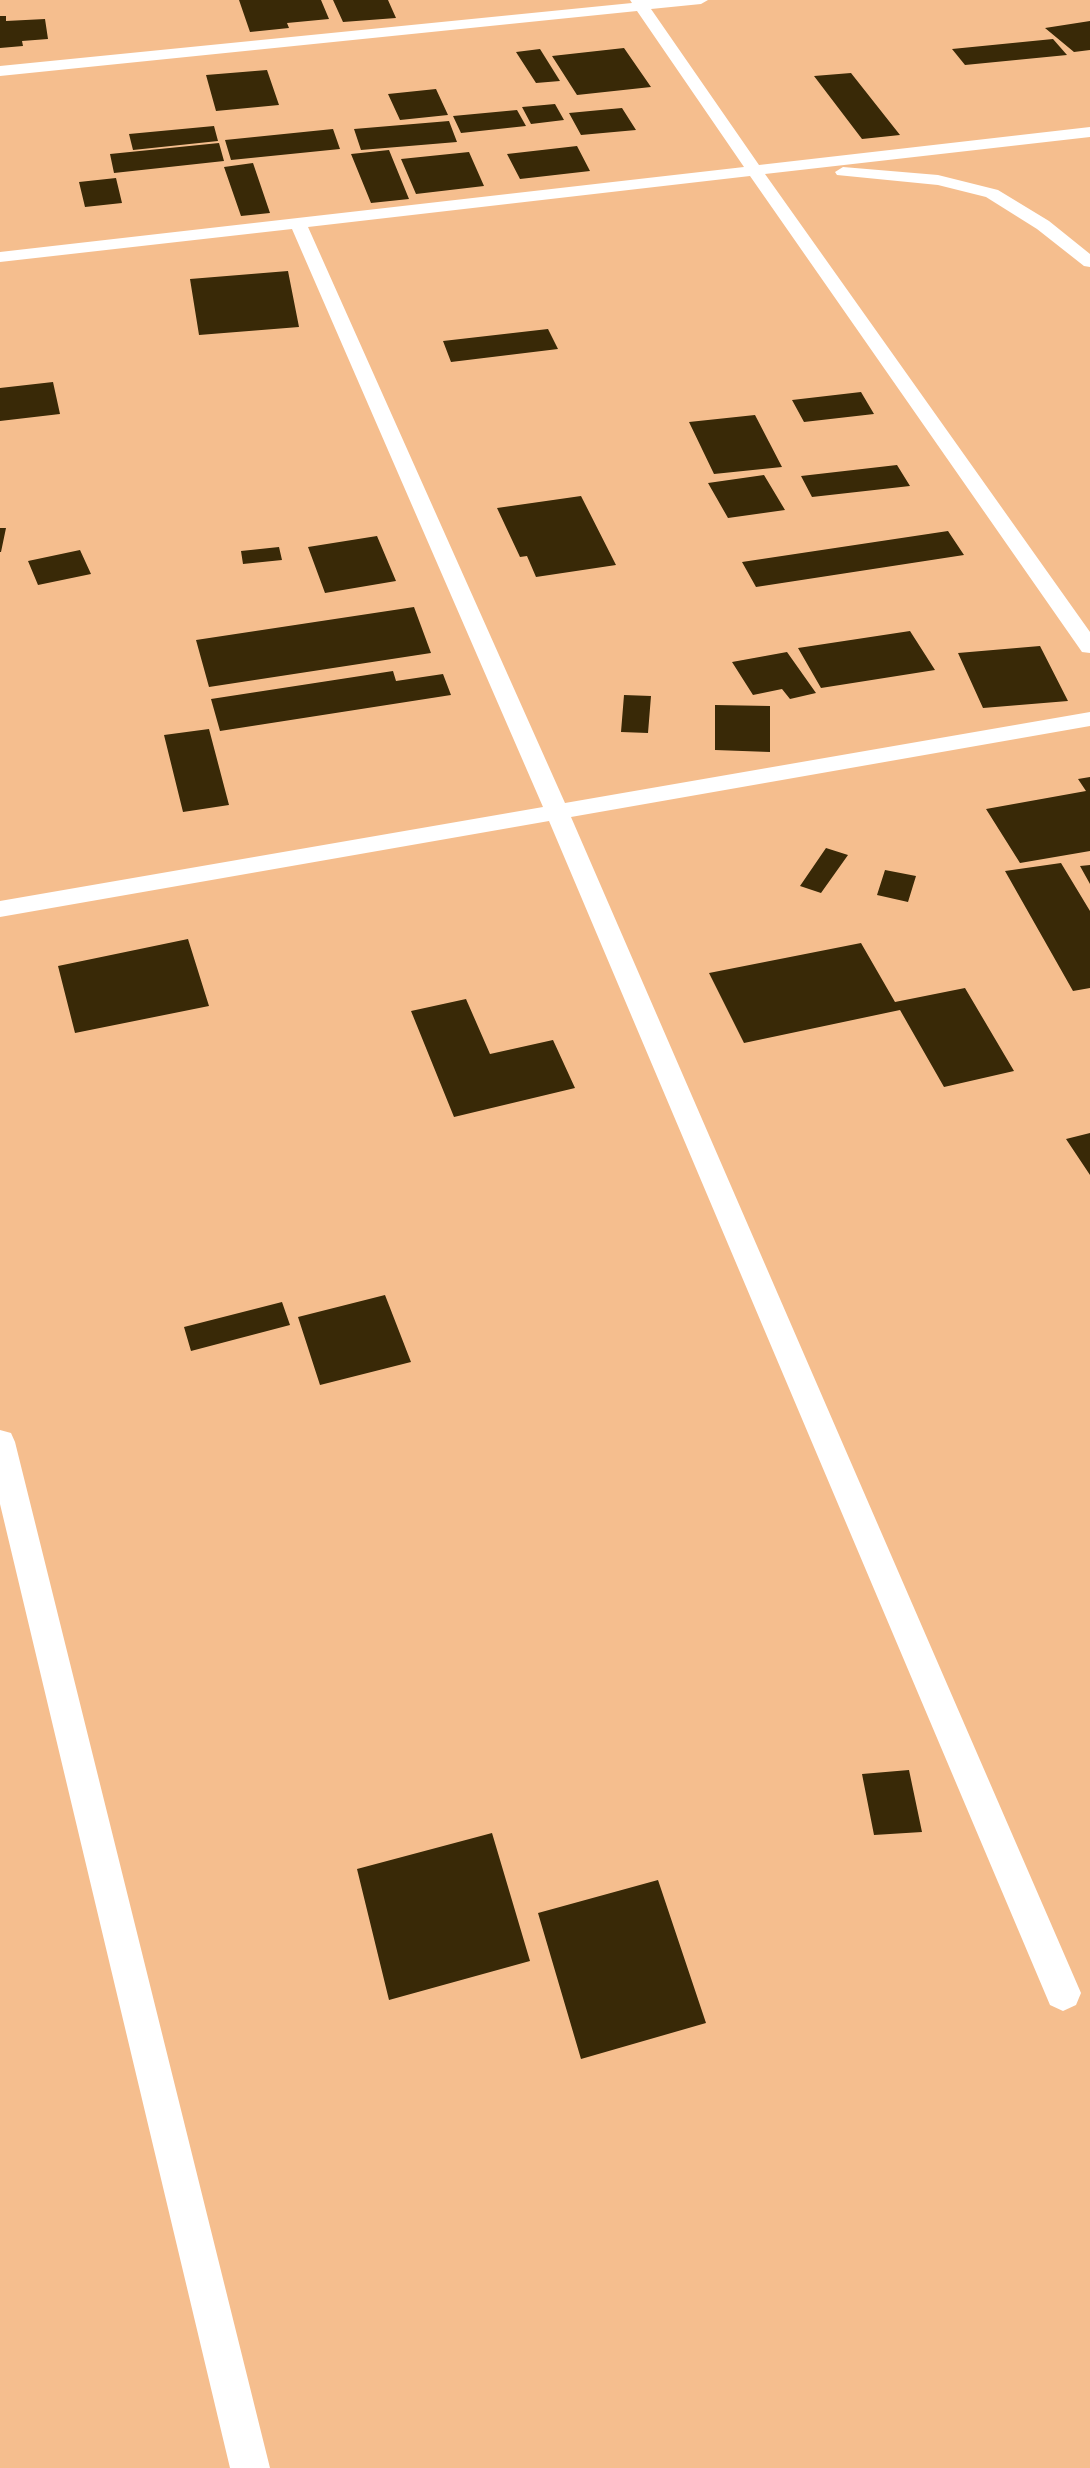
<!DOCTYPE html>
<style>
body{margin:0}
canvas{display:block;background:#f5be8e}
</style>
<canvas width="1090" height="2468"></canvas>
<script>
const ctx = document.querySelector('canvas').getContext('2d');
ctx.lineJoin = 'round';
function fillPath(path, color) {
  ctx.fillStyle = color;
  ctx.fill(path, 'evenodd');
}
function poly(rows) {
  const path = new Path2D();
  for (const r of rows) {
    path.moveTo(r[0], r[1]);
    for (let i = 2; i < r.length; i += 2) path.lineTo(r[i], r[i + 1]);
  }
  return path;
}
fillPath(poly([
 [239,0,321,0,329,19,287,23,289,28,250,32],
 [333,0,388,0,396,18,343,22],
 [0,16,6,16,6,21,45,19,48,39,22,41,23,46,0,48],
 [1090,21,1090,50,1074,52,1045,28],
 [1053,39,1067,55,965,65,952,49],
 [624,48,651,87,577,95,552,56],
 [540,49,560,81,536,83,516,52],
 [267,70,279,105,216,111,206,75],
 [851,73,900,135,862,139,814,76],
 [436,89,448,115,400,120,388,94],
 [555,104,564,120,531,124,522,107],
 [622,108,636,130,581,135,569,113],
 [517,110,526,126,461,133,453,116],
 [449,121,457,142,361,150,354,129],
 [214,126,218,141,133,150,129,134],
 [333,129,340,149,231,160,225,140],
 [219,143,224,161,114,173,110,154],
 [577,146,590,171,520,179,507,154],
 [389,150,409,199,371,203,351,154],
 [469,152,484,186,416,194,401,159],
 [253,163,270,213,241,216,224,167],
 [116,178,122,203,85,207,79,182],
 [288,271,299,327,199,335,190,279],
 [548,329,558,349,451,362,443,341],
 [53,382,60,414,0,421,0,388],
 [861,392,874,414,804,422,792,400],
 [755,415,782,467,714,474,689,422],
 [897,465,910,486,812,497,801,476],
 [764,475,785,510,728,518,708,483],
 [581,496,616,565,536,577,527,556,520,557,497,508],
 [0,528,6,528,1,552,0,552],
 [948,531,964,555,756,587,742,562],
 [377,536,396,581,325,593,308,547],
 [279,547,282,560,243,564,241,551],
 [80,550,91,574,38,585,28,561],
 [414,607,431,653,209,687,196,640],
 [910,631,935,670,821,688,798,648],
 [1040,646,1068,701,983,708,958,653],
 [787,652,816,693,790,699,782,689,753,695,732,662],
 [393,671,396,681,443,674,451,695,220,731,211,699],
 [624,695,651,696,648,733,621,732],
 [715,705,770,706,770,752,715,750],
 [209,729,229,805,183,812,164,735],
 [1090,777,1090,851,1020,863,986,809,1086,791,1078,779],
 [826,848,848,855,821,893,800,886],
 [1061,863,1090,911,1090,988,1073,991,1005,871],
 [1090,865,1090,884,1080,866],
 [885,870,916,876,908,902,877,895],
 [188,939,209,1006,75,1033,58,966],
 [861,943,895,1002,965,988,1014,1071,944,1087,900,1010,744,1043,709,973],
 [466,999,490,1054,553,1040,575,1088,454,1117,411,1011],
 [1090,1133,1090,1175,1066,1139],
 [385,1295,411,1362,320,1385,298,1317],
 [282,1302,290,1325,191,1351,184,1327],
 [909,1770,922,1832,874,1835,862,1774],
 [492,1833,530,1961,389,2000,357,1869],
 [658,1880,706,2023,581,2059,538,1913]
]), '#392907');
fillPath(poly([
 [630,0,708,0,701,4,651,9,759,165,1090,127,1090,137,765,174,1090,632,1090,653,1082,652,750,176,308,227,565,803,1090,712,1090,726,571,817,1081,1993,1076,2005,1063,2011,1050,2005,549,821,0,917,0,901,543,807,292,229,0,262,0,252,744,167,637,11,0,76,0,66,632,3,630,0],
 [843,167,938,175,998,190,1049,221,1090,254,1090,267,1084,266,1037,229,986,197,938,185,837,175,835,172,843,167],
 [0,1430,11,1433,15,1442,270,2468,230,2468,0,1504,0,1430]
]), '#fff');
</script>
